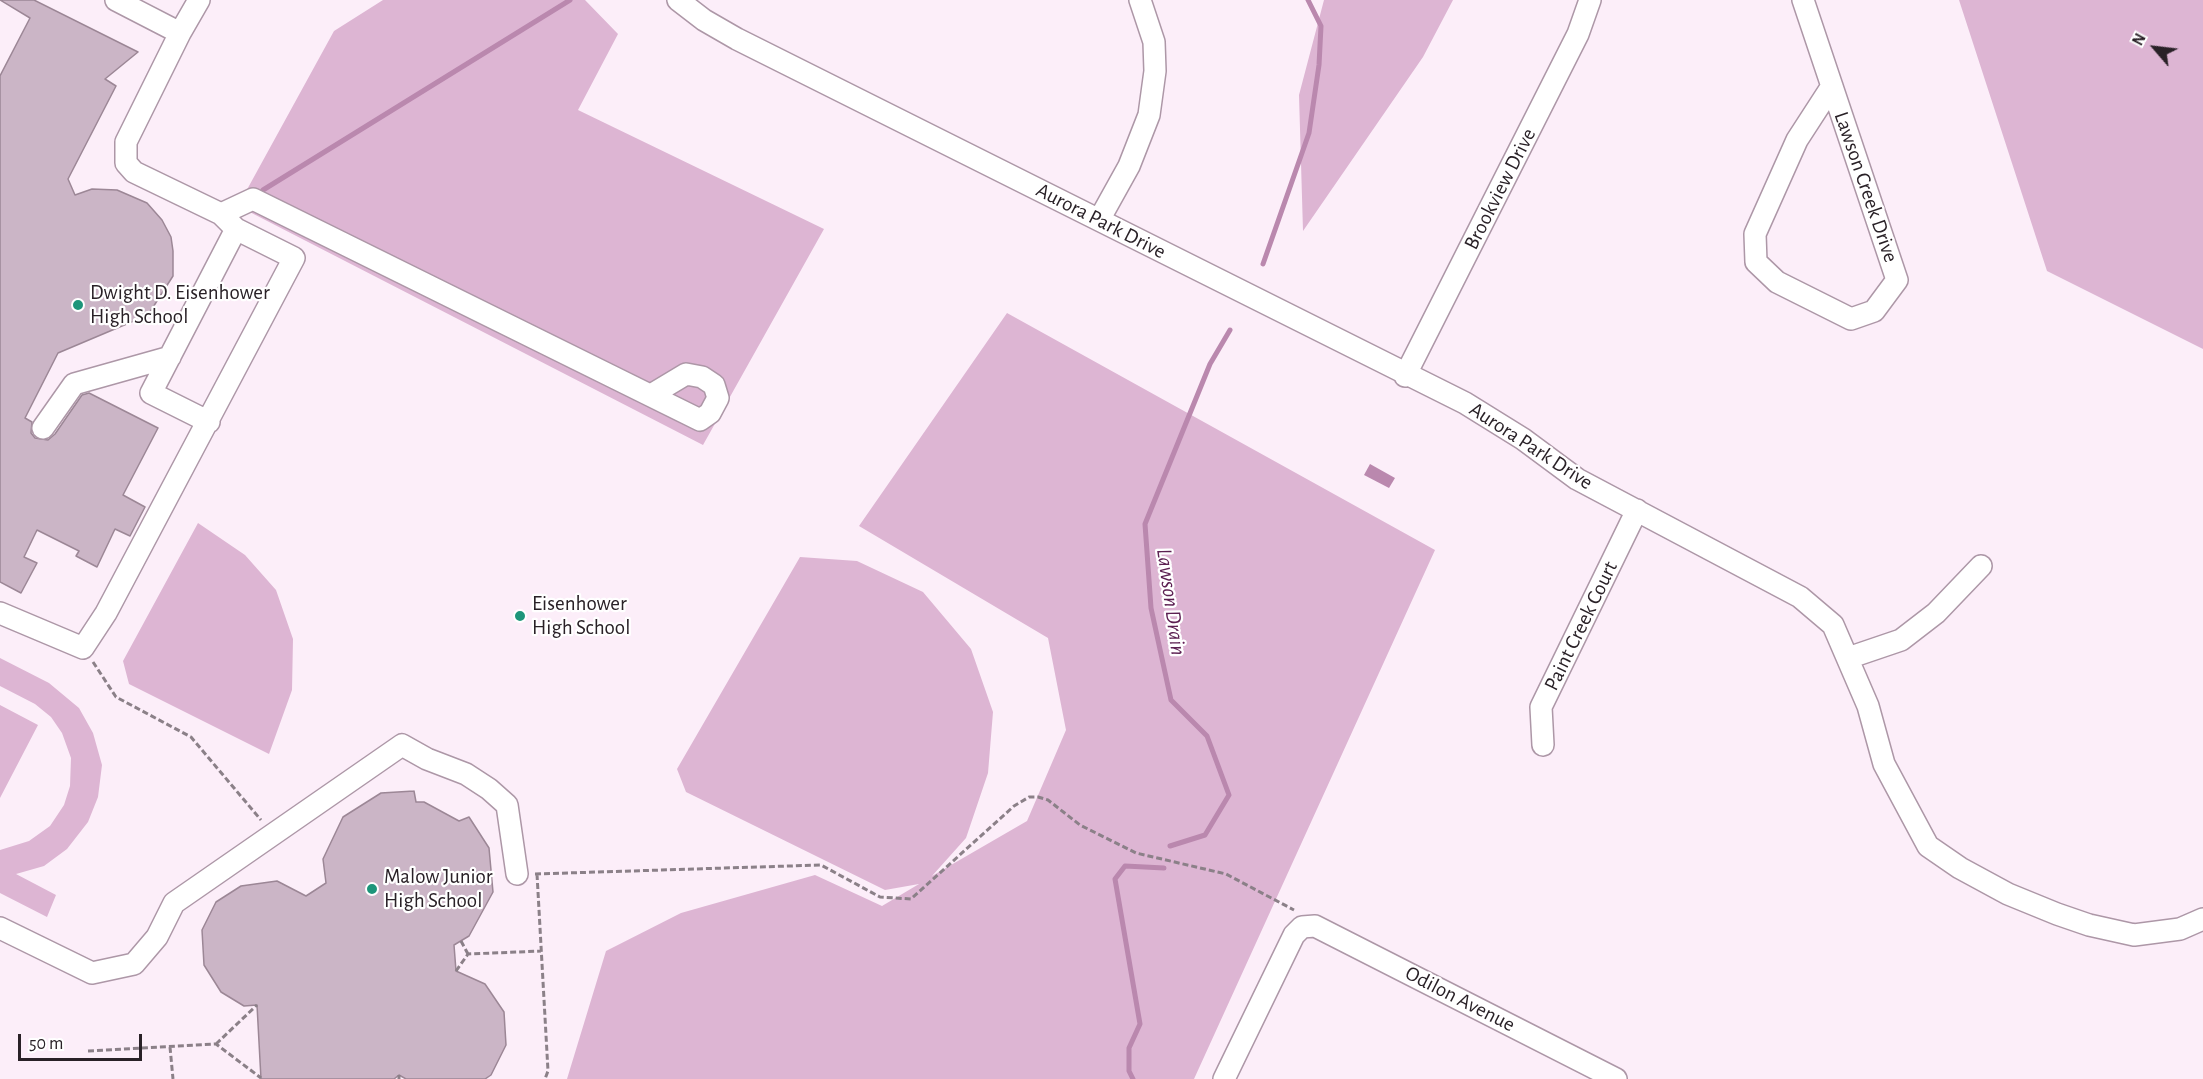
<!DOCTYPE html>
<style>
body{margin:0}
#map{position:relative;width:2203px;height:1079px;overflow:hidden;background:#fceef9;font-family:"Alegreya Sans",sans-serif}
canvas{display:block}
.north{position:absolute;left:2125px;top:18px;width:60px;height:60px;-webkit-text-stroke:4px #fff;paint-order:stroke;rotate:298deg;font-size:16px;font-weight:700;line-height:24px;text-align:center;color:#292127}
.north::after{content:'';display:block;margin:auto;width:21px;height:27px;background:#292127;clip-path:polygon(50% 0,100% 100%,50% 72%,0 100%)}
.scale{position:absolute;left:18px;top:1034px;width:124px;height:27px;box-sizing:border-box;border:3px solid #292127;border-top:0;padding-left:8px;font-size:18px;line-height:21px;white-space:nowrap;color:#292127;-webkit-text-stroke:4px #fff;paint-order:stroke}
</style>
<div id="map">
<canvas width="2203" height="1079"></canvas>
<div class="north">N</div>
<div class="scale">50 m</div>
</div>
<script>
const ctx = document.querySelector('canvas').getContext('2d');
ctx.lineJoin = 'round';
function fillPath(path, color) {
  ctx.fillStyle = color;
  ctx.fill(path, 'evenodd');
}
function poly(rows) {
  const path = new Path2D();
  for (const r of rows) {
    path.moveTo(r[0], r[1]);
    for (let i = 2; i < r.length; i += 2) path.lineTo(r[i], r[i + 1]);
  }
  return path;
}
function trace(path, color, width, dash) {
  ctx.strokeStyle = color;
  ctx.lineWidth = width;
  ctx.lineCap = dash ? 'butt' : 'round';
  ctx.setLineDash(dash || []);
  ctx.stroke(path);
}
function drawText(font, color, halo, rows, align = 'center') {
  ctx.font = font + ' "Alegreya Sans",sans-serif';
  ctx.lineWidth = 4.5;
  ctx.setLineDash([]);
  ctx.textBaseline = 'middle';
  ctx.strokeStyle = halo;
  ctx.fillStyle = color;
  for (const [text, x, y, turn = 0] of rows) {
    ctx.save();
    ctx.translate(x, y);
    ctx.rotate((+turn || 0) * Math.PI / 180);
    ctx.textAlign = isNaN(turn) ? turn : align;
    if (halo) ctx.strokeText(text, 0, 0);
    ctx.fillText(text, 0, 0);
    ctx.restore();
  }
}
fillPath(poly([
 [383,0,585,0,618,34,578,110,824,229,703,445,238,206,334,31],
 [1324,0,1453,0,1423,57,1303,231,1299,95],
 [1959,0,2203,0,2203,349,2047,271],
 [1007,313,1435,550,1194,1079,567,1079,606,951,681,913,815,875,882,906,919,884,885,890,686,792,677,769,800,557,857,561,923,592,971,649,993,712,988,773,966,838,932,876,1027,821,1066,730,1048,638,859,526],
 [198,523,245,555,276,590,293,639,292,690,269,754,129,684,123,661],
 [0,658,49,683,79,708,93,733,102,765,98,797,88,822,67,849,44,866,16,874,56,895,47,917,0,893,0,850,29,841,50,826,64,805,70,786,71,758,62,733,51,717,35,704,0,686],
 [0,705,38,725,0,798]
]), '#ddb5d3');
fillPath(poly([
 [1370,464,1395,478,1389,488,1364,475]
]), '#ba88ae');
trace(poly([
 [263,190,570,0],
 [1263,264,1309,133,1319,65,1321,26,1308,0],
 [1170,846,1205,835,1229,795,1207,736,1171,700,1151,608,1145,524,1210,364,1230,330],
 [1133,1079,1129,1071,1129,1048,1140,1024,1115,879,1125,866,1164,868]
]), '#ba88ae', 5);
const building = poly([
 [0,0,34,0,138,52,105,79,116,86,68,179,75,195,92,189,117,190,147,203,162,220,171,237,173,251,173,276,148,315,58,353,25,418,32,422,31,433,35,438,48,440,55,434,82,395,89,393,158,428,123,495,145,507,130,536,115,529,97,567,76,556,79,551,37,530,24,557,37,563,21,593,0,582,0,76,30,18,0,0],
 [414,791,416,802,424,802,459,821,469,817,489,848,493,892,469,936,454,945,456,971,485,984,504,1012,506,1045,491,1075,485,1079,406,1079,399,1075,394,1079,261,1079,257,1005,244,1006,221,992,204,965,202,930,216,902,241,886,277,881,306,896,326,883,323,859,343,817,381,793,414,791]
]);
fillPath(building, '#cbb5c6');
trace(building, '#9c8796', 1.5);
const minor = poly([
 [678,0,704,20,737,39,1465,403,1523,439,1577,479,1800,597,1833,625,1868,706,1884,764,1928,846,1960,868,2008,894,2057,914,2089,925,2134,935,2180,929,2203,919],
 [1803,0,1897,280,1874,311,1851,319,1777,282,1756,262,1755,234,1797,140,1832,86],
 [180,33,199,0],
 [221,214,253,199,700,420,710,413,718,398,714,385,702,377,686,374,651,395],
 [1099,220,1129,166,1149,115,1155,71,1154,42,1140,0],
 [1405,376,1578,34,1590,0],
 [209,422,151,393,236,229],
 [43,428,74,384,170,357],
 [0,613,83,648,106,613,294,258,236,229,221,214,134,172,126,163,126,142,180,33,116,0],
 [1848,658,1901,640,1936,613,1981,566],
 [1543,745,1541,707,1637,510],
 [0,928,92,973,134,964,157,937,174,903,402,745,427,759,466,774,489,789,507,805,517,874],
 [1224,1079,1294,935,1302,927,1315,926,1616,1079]
]);
trace(minor, '#ad97a7', 24);
trace(poly([
 [93,662,116,697,191,737,261,820],
 [535,874,821,865,880,897,911,899,1014,806,1029,797,1038,797,1048,800,1080,825,1136,853,1226,874,1294,910],
 [537,874,548,1071,545,1079],
 [461,941,468,954],
 [456,971,468,954,541,951],
 [216,1044,257,1005],
 [170,1047,173,1079],
 [88,1051,216,1044,261,1078],
 [399,1079,399,1075]
]), '#8b8088', 3, [6, 3]);
trace(minor, '#fff', 21);
for (const [x, y, r, color] of [
 [78,305,6,"#1d957a"],
 [520,616,6,"#1d957a"],
 [372,889,6,"#1d957a"]
]) {
  const dot = new Path2D();
  dot.arc(x, y, r, 0, 2 * Math.PI);
  ctx.fillStyle = color;
  ctx.fill(dot);
  trace(dot, '#fff', 2);
}
drawText('21px', '#292127', '#fff', [
 ["Lawson Creek Drive",1866,187,71],
 ["Brookview Drive",1500,189,-63],
 ["Aurora Park Drive",1101,221,27],
 ["Aurora Park Drive",1531,446,33],
 ["Paint Creek Court",1581,626,-64],
 ["Odilon Avenue",1460,999,27]
]);
drawText('21px', '#292127', '#fff', [
 ["Dwight D. Eisenhower",90,293],
 ["High School",90,317],
 ["Eisenhower",532,604],
 ["High School",532,628],
 ["Malow Junior",384,877],
 ["High School",384,901]
], 'left');
drawText('italic 22px', '#5c2052', '#fff', [
 ["Lawson Drain",1171,602,82]
]);
</script>
